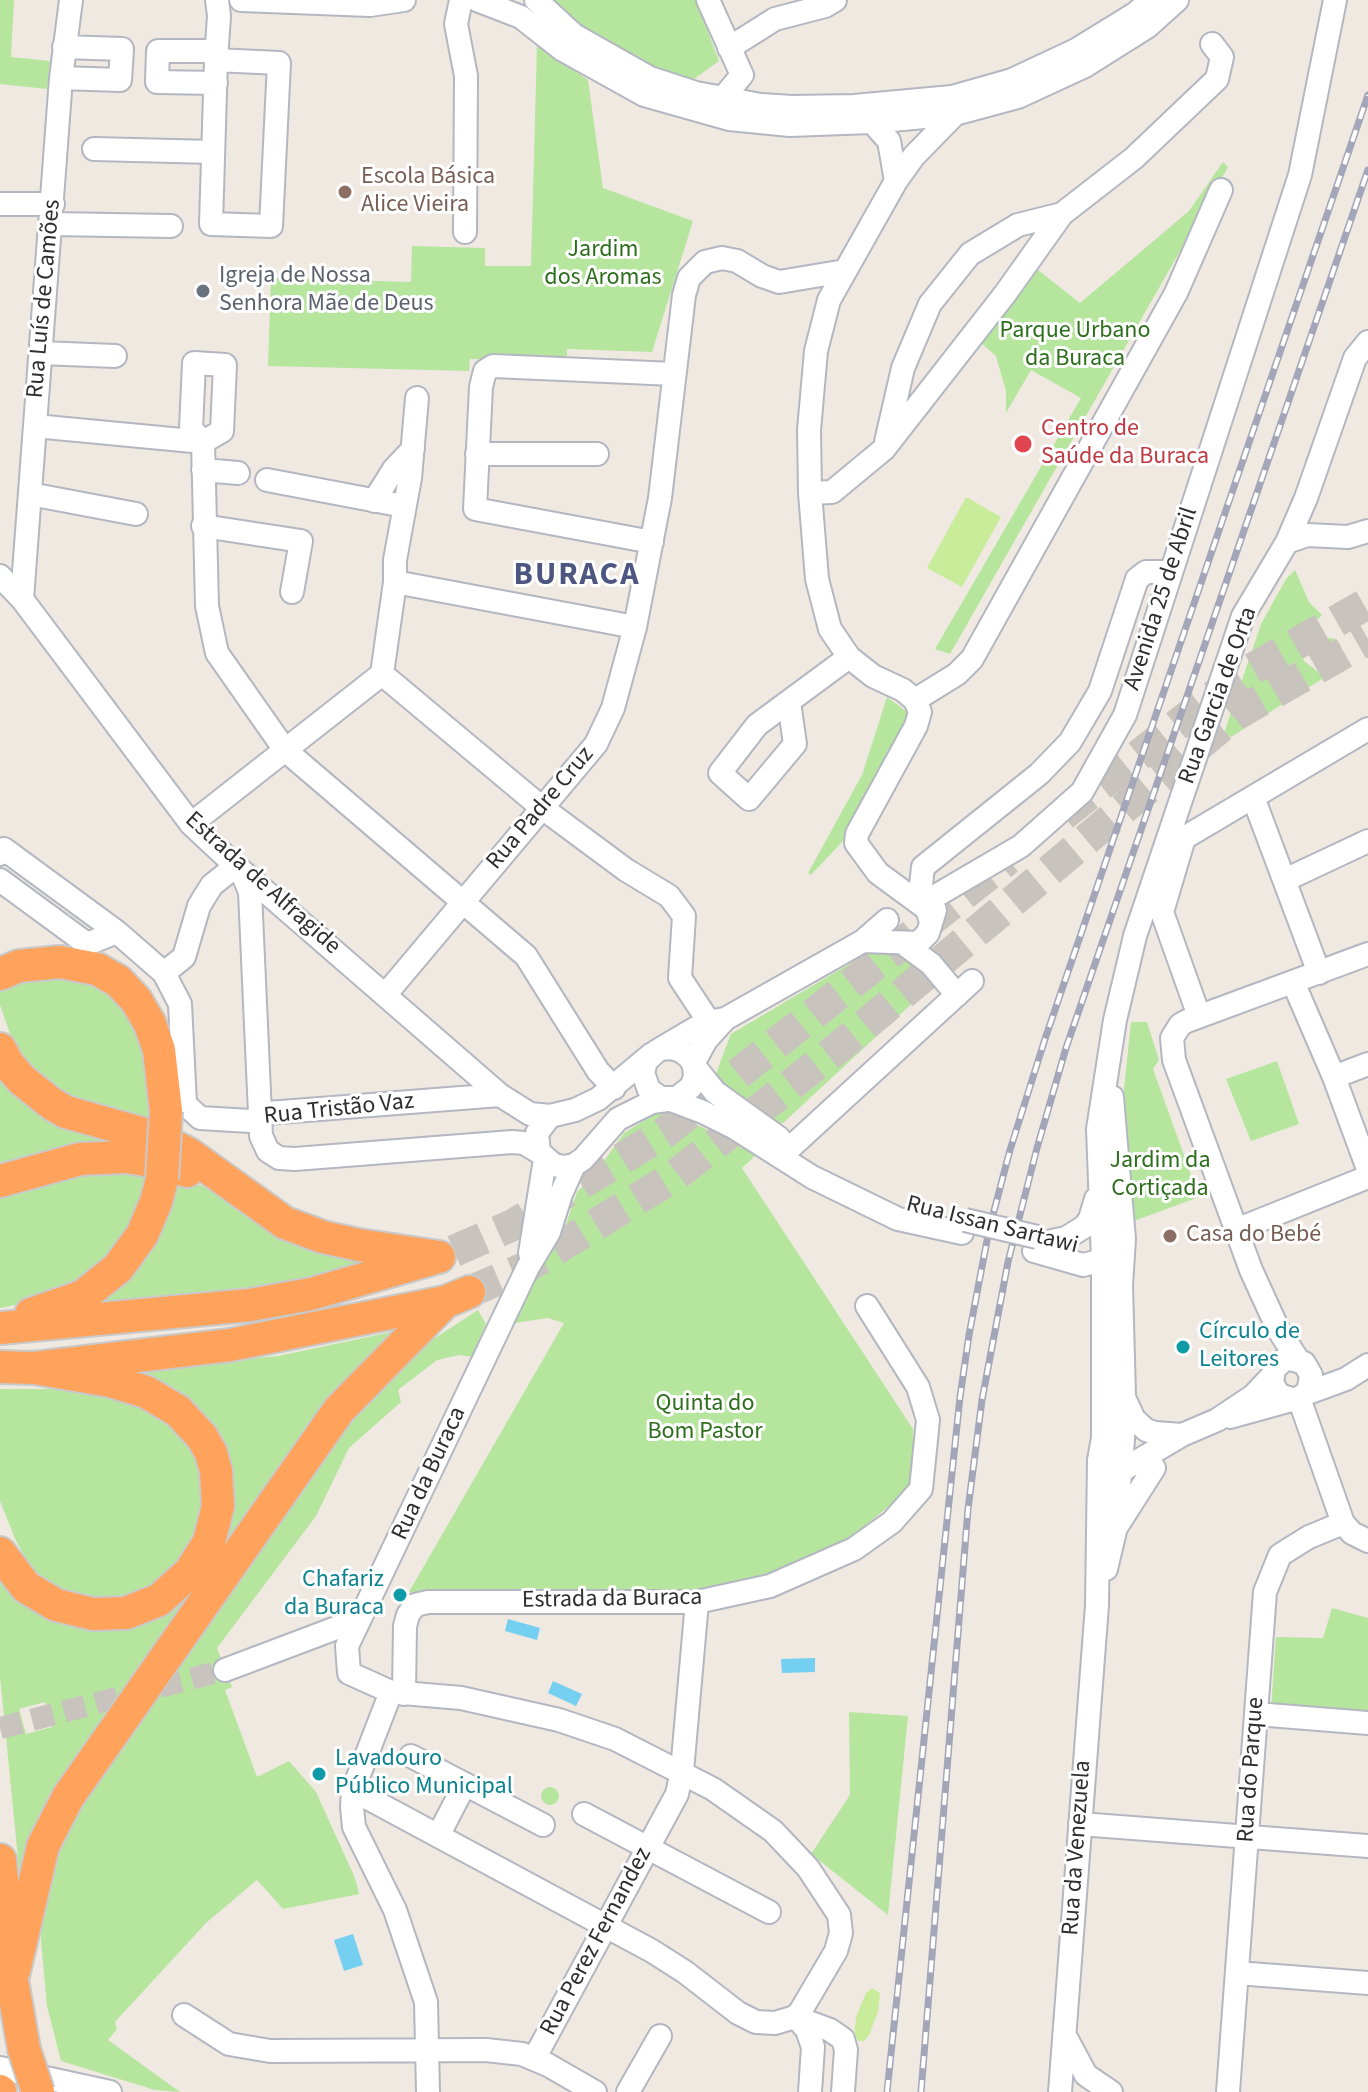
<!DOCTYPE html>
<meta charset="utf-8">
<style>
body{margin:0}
canvas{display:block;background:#efe9e1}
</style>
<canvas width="1368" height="2092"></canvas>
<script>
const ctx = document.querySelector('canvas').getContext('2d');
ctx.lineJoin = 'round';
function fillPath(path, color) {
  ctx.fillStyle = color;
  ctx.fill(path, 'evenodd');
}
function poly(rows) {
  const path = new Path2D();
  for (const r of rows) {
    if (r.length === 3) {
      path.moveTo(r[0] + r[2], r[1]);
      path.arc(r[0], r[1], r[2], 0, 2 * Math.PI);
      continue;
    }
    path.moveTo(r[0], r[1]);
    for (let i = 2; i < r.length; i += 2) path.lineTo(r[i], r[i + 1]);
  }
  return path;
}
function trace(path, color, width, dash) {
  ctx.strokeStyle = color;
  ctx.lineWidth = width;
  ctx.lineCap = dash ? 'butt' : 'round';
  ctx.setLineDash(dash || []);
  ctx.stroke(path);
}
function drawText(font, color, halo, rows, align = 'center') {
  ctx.font = font + ' "Source Sans 3",sans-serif';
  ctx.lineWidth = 6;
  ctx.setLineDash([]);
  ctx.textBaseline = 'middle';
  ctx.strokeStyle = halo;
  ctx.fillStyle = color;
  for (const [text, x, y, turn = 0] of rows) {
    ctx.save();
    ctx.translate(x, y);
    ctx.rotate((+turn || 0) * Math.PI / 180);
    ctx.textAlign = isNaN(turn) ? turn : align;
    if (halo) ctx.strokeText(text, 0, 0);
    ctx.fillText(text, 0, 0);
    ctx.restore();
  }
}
fillPath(poly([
 [0,0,14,0,11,57,50,61,47,89,0,84],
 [549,0,696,0,719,61,694,79,650,66,611,45,558,9],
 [537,46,588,80,603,188,693,221,652,352,567,349,567,361,470,359,469,371,268,366,271,278,411,282,412,246,485,248,485,266,531,266],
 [1223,162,1228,167,950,654,935,649,1081,398,1031,370,1006,413,1006,391,996,356,981,343,1038,270,1080,303,1189,211],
 [1295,570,1309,602,1322,615,1302,637,1300,648,1304,661,1325,677,1231,737,1224,733,1261,624,1286,579],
 [1330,649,11],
 [887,697,911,715,842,842,811,875,808,873,862,775],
 [871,951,888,951,905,959,932,985,783,1123,776,1124,761,1112,764,1108,753,1099,749,1103,715,1076,731,1034],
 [53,976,73,979,94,986,113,999,128,1015,139,1035,146,1061,149,1125,101,1112,46,1086,15,1048,0,1005,0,991,34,978],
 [1131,1022,1147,1022,1159,1060,1153,1069,1199,1197,1134,1221,1123,1099],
 [1277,1061,1299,1124,1251,1141,1226,1079],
 [0,1072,149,1142,0,1170],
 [657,1113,688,1120,756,1155,742,1168,913,1429,913,1486,854,1535,817,1560,785,1574,695,1596,409,1592,564,1323,548,1318,514,1323,543,1263,562,1236,577,1192,599,1168,624,1133],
 [80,1165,147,1166,144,1192,117,1252,81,1281,27,1303,0,1308,0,1198],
 [175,1174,213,1191,287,1235,372,1261,374,1269,253,1292,91,1308],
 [478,1310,486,1324,472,1357,459,1355,437,1360,398,1390,401,1402,349,1448,316,1516,217,1648,232,1687,225,1690,257,1777,289,1761,316,1792,355,1878,359,1894,283,1909,257,1880,206,1923,115,2022,117,2029,108,2040,180,2092,155,2090,61,2061,47,2006,41,1941,42,1904,48,1873,72,1810,333,1436,418,1349],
 [396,1331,28,1862,19,1869,0,1676,0,1566,42,1606,170,1602,223,1473,123,1371,278,1356],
 [45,1702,52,1727,26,1734,19,1709],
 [0,1389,83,1389,132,1395,188,1433,206,1489,202,1532,170,1573,145,1589,103,1601,63,1593,46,1583,32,1569,16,1541,0,1501],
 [1332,1608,1368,1618,1368,1717,1271,1709,1276,1637,1323,1638],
 [849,1712,908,1716,888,1915,811,1854,850,1795],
 [550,1796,9]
]), '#b6e59e');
fillPath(poly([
 [966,497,1001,517,962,587,927,568],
 [872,1988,880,1993,878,2012,869,2035,864,2041,859,2041,854,2037,856,2017,866,1993]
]), '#c9ec9a');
fillPath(poly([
 [508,1619,540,1628,537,1640,505,1631],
 [815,1658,815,1672,782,1673,781,1659],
 [553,1681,582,1694,576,1706,548,1693],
 [353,1934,363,1965,344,1971,334,1940]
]), '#75cff0');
trace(poly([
 [0,1728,225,1670]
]), '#c8c4bd', 22, [22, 11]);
trace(poly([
 [1063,815,1238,677,1368,603],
 [454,1251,513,1225,664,1133,1008,859],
 [469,1292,527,1267,676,1175,839,1047,1235,715,1368,639]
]), '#c8c4bd', 32, [32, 16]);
const minor = poly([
 [241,0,370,5,404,0],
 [461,0,456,24,466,76,465,232],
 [477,0,521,17,563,50,644,95,729,119,790,125,872,122,955,114,1018,97,1085,66,1147,27,1177,0],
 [536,0,574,35,650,78,696,93,761,105,792,107,854,106,952,97,1012,80,1076,50,1136,13,1151,0],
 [708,0,742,75,722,99],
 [729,48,775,19,825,6,835,0],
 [216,60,279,63,271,226,211,224,216,60,219,16,217,0],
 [61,78,120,80,122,49,64,47],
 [216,83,157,82,158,51,217,51],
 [872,122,889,141,896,181],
 [94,149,213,152],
 [0,204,53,204],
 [51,224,171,226],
 [41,353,115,356],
 [35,426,203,442],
 [203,442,222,431,225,365,194,363,191,429,203,442,207,606,217,653,285,750,526,956,598,1071,614,1088],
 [886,442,903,368,930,304,970,254,1018,225,1062,214],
 [477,454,597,454],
 [203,470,238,473],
 [267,480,404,506],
 [810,493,832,492,884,449,1005,294,1062,214,1134,158,1217,79,1222,57,1212,44],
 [30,494,136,514],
 [374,501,394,469,413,449],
 [203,526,301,541,292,592],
 [652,542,475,509,481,387,485,371,493,366,674,374],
 [1287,542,1307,535,1348,537,1368,531],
 [0,576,22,599,191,824,236,866,500,1095,530,1114,550,1116],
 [395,582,635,627],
 [22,599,61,78,71,0],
 [382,674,541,807,626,870,669,896,684,916,680,978,709,1022],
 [382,674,395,582,395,560,410,478,417,398],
 [915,700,957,674,972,659,1176,293,1221,190],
 [789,702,795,744,749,799,720,773,757,725,849,657],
 [1253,797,1319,973],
 [191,824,382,674],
 [0,854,4,849,117,932,87,944,0,880],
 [242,873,250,892,261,1136,268,1151,279,1158,295,1159,512,1142,524,1143,539,1152],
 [1285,880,1368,841],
 [919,903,923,867,1039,774,1070,742,1100,691,1137,579,1146,572,1170,572],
 [922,904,1021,846,1082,792,1125,715,1300,175,1335,0],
 [931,922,927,909,878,873,856,843,857,834,916,726,920,712,915,700,903,690,873,676,849,657,830,629,817,579,810,493,809,430,816,351,829,300,896,181,914,156,955,114],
 [117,932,164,973,180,1004,185,1104,200,1118,250,1121,268,1113,500,1095],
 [863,941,918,943,928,933,935,910],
 [904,944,931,964,957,995],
 [164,973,184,957,199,906,205,896,212,885,236,866],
 [1293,982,1334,1077,1368,1169],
 [386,994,596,744,613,708,635,627,660,498,684,295,689,278,705,262,722,258,737,261,762,276,779,282,845,271],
 [1199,1016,1162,912,1184,838,1368,729],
 [661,1049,671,1048,681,1051,690,1058,694,1066,695,1077,691,1087,677,1098,661,1098,649,1090,643,1073,646,1061,657,1051,696,1028,709,1022,724,1019],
 [652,1054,598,1099,575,1110,550,1116,537,1133,539,1152,554,1165,564,1167,574,1165,583,1159,618,1119,652,1102,667,1100],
 [693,1064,706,1040,725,1019,863,941,887,920],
 [694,1066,715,1092,779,1138],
 [1334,1077,1368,1064],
 [671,1100,703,1112,735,1128,812,1177,898,1219,962,1233],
 [791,1147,972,981],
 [1236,1230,1368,1177],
 [1052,1241,1066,1238,1084,1227,1090,1219,1096,1199],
 [1034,1251,1083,1265,1103,1260,1114,1261],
 [530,1253,545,1159],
 [1298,1360,1278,1329,1251,1270,1174,1060,1172,1038,1180,1025,1187,1021,1368,954],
 [1305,1394,1346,1379,1368,1365],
 [1299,1398,1343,1523,1352,1533,1368,1541],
 [1125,1400,1134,1419,1146,1430,1155,1433,1182,1435],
 [1230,1417,1299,1398,1305,1394,1309,1388,1311,1375,1304,1363,1291,1359,1284,1360,1274,1369,1272,1383,1279,1395,1292,1399],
 [1114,1475,1182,1435,1217,1420,1253,1396,1272,1376],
 [1117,1526,1154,1468],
 [1106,1569,1115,1531,1123,1440,1124,1395,1121,1285,1124,1239,1112,1097],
 [225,1670,360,1619],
 [404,1694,405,1626,408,1615,415,1605,428,1602,697,1602,770,1586,854,1549,892,1522,921,1489,928,1420,918,1387,867,1306],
 [1256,1714,1368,1723],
 [411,1756,543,1825],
 [353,1790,652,1951,685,1972,738,2013,756,2022,775,2023,795,2017,800,2012,836,1951,841,1933,839,1915,808,1868,773,1831,713,1789,615,1739,559,1720,461,1698,391,1692],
 [584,1814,769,1912],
 [1080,1824,1368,1846],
 [438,1836,465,1784],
 [1237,1973,1368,1983],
 [184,2015,229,2044,270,2051,486,2050,522,2054,548,2065,595,2092],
 [795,2017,830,2030,843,2039,846,2050,843,2092],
 [796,2017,807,2030,813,2047,810,2092],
 [1065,2036,1086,2075,1111,2092],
 [534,2059,677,1794,682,1771,697,1602],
 [0,2068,110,2092],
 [428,2092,426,2002,395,1910,354,1827,352,1807,353,1790,391,1692,349,1673,347,1646,528,1267,549,1232,561,1194,574,1165],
 [628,2092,660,2036],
 [1060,2092,1097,1605,1099,1460,1103,1438,1103,1260,1098,1129,1115,1020,1135,936,1243,616,1287,542,1306,498,1355,358,1368,342],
 [1228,2092,1265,1592,1280,1555,1309,1537,1343,1523]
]);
const highway = poly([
 [0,974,19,966,60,962,97,969,118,981,136,1000,150,1024,159,1050,166,1111],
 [0,1049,8,1064,22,1080,52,1104,66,1112,158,1138,189,1154,285,1223,323,1237,359,1245,439,1257],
 [0,1181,80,1159,127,1157,168,1164,187,1171],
 [31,1314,83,1296,118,1268,142,1235,156,1202,162,1179],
 [0,1328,250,1305,311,1294,432,1259],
 [0,1367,34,1368,230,1345,445,1302,469,1292],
 [0,1553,26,1587,56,1605,93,1614,126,1613,159,1600,190,1572,209,1542,218,1506,216,1471,211,1453,202,1437,178,1411,146,1392,110,1381,34,1368],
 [0,1860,9,1949],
 [12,1980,43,1846,68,1797,339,1410,445,1302],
 [0,2091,0,2092]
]);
trace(minor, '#b4b7c1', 26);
trace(highway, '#c9c9c9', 36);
trace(minor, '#fff', 22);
trace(highway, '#ffa35c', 32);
const rail = poly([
 [887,2092,960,1397,969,1335,989,1230,1010,1150,1045,1039,1368,95],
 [921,2092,968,1509,982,1400,1008,1262,1037,1148,1066,1048,1368,170]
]);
trace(rail, '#a3a6b8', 7);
trace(rail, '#fff', 4, [12]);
const minorBridge = poly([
 [965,1220,1037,1237]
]);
const highwayBridge = poly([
 [162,1179,166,1111],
 [12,1980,24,2049,38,2092]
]);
trace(minorBridge, '#b4b7c1', 26, []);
trace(highwayBridge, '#c9c9c9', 36, []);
trace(minorBridge, '#fff', 22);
trace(highwayBridge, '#ffa35c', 32);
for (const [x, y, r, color] of [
 [345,192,8,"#8d6e63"],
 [203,291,8,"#6b7280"],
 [1023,444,10,"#e0444e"],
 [1170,1236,8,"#8d6e63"],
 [1183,1347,8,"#0f9aa8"],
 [400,1595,8,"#0f9aa8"],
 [319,1774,8,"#0f9aa8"]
]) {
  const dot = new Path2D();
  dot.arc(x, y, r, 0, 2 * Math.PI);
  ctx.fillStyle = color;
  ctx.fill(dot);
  trace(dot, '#fff', 3);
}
drawText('24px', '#785e54', '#fff', [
 ["Escola Básica",361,178],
 ["Alice Vieira",361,206],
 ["Casa do Bebé",1186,1236]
], 'left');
drawText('24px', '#2c6e1b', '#fff', [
 ["Jardim",603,251],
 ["dos Aromas",603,279],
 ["Parque Urbano",1075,332],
 ["da Buraca",1075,360],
 ["Jardim da",1160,1162],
 ["Cortiçada",1160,1190],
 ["Quinta do",705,1405],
 ["Bom Pastor",705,1433]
]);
drawText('24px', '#5b616d', '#fff', [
 ["Igreja de Nossa",219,277],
 ["Senhora Mãe de Deus",219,305]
], 'left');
drawText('24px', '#2e2e2e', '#fff', [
 ["Rua Luís de Camões",45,299,-85],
 ["Avenida 25 de Abril",1162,599,-72],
 ["Rua Garcia de Orta",1219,696,-70],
 ["Rua Padre Cruz",541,809,-50],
 ["Estrada de Alfragide",262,884,42],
 ["Rua Tristão Vaz",339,1110,-6],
 ["Rua Issan Sartawi",992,1226,14],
 ["Rua da Buraca",430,1474,-65],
 ["Estrada da Buraca",612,1600,-1],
 ["Rua do Parque",1252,1770,-86],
 ["Rua da Venezuela",1078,1848,-86],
 ["Rua Perez Fernandez",597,1942,-62]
]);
drawText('24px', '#be3a42', '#fff', [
 ["Centro de",1041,430],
 ["Saúde da Buraca",1041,458]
], 'left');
drawText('24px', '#0d838f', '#fff', [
 ["Círculo de",1199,1333],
 ["Leitores",1199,1361],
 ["Chafariz",384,1581,"right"],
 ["da Buraca",384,1609,"right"],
 ["Lavadouro",335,1760],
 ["Público Municipal",335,1788]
], 'left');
ctx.letterSpacing = '2px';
drawText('bold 32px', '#4d5680', '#fff', [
 ["BURACA",577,577]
]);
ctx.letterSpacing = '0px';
</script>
